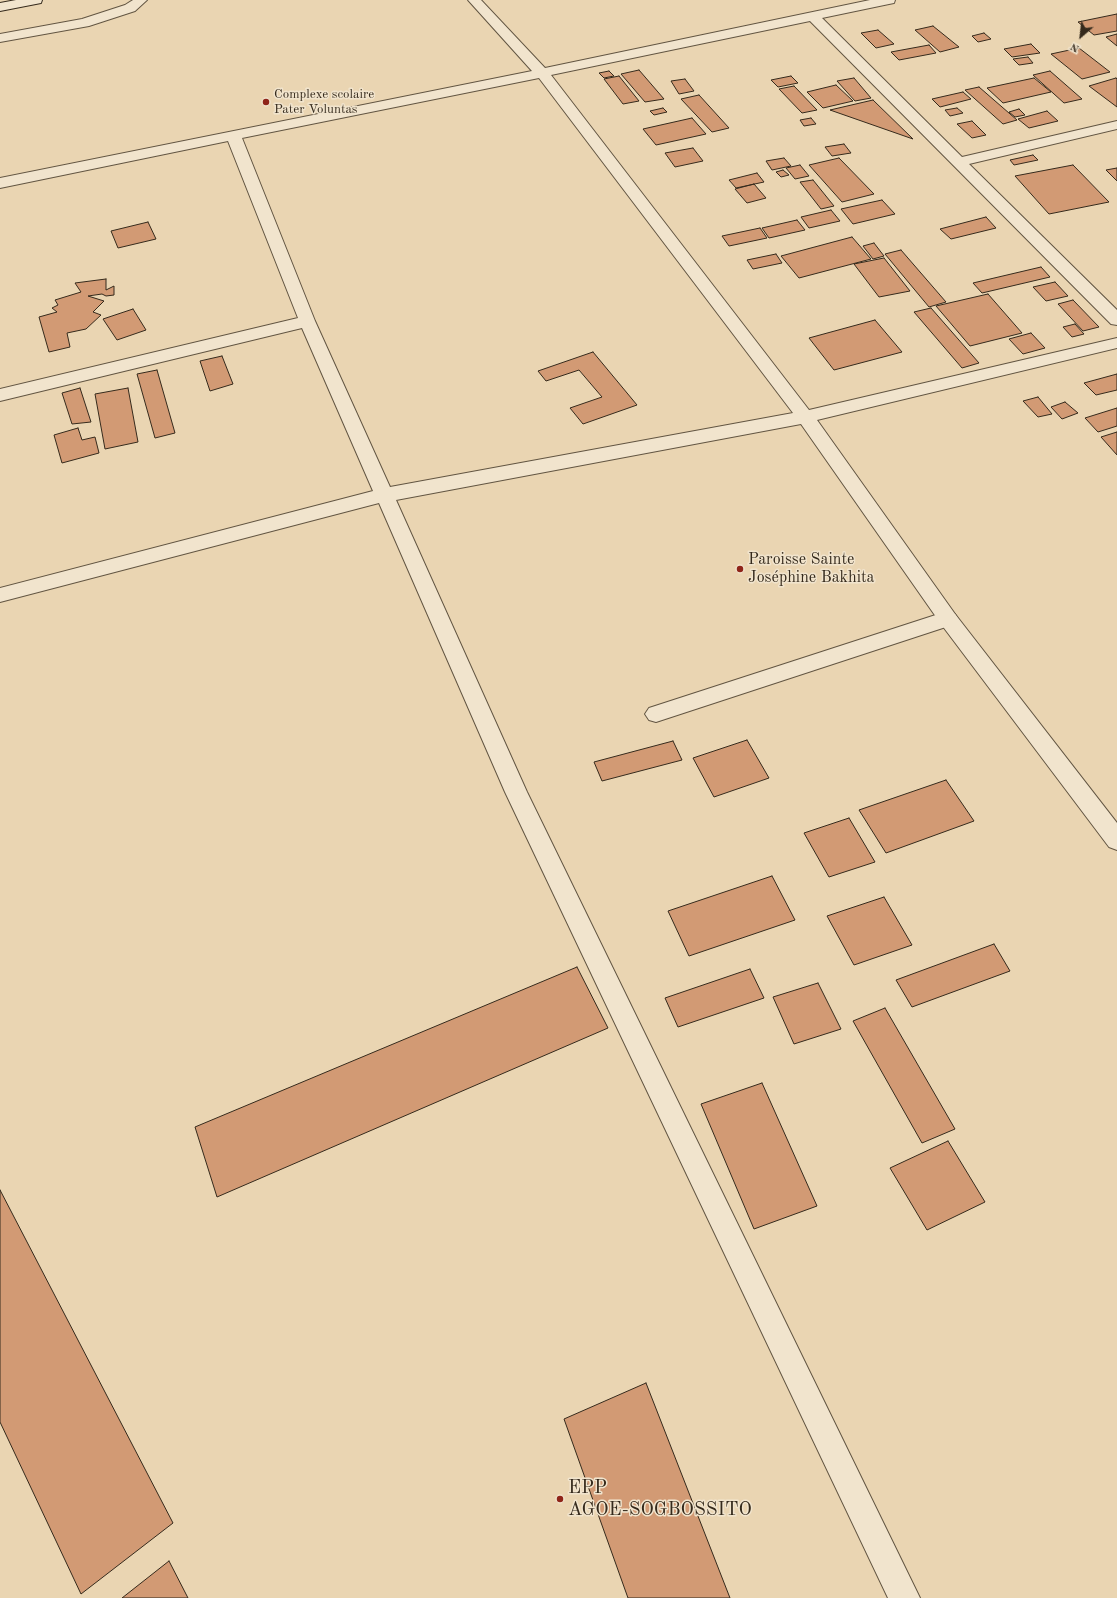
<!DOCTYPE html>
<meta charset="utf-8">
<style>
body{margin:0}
#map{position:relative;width:1117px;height:1598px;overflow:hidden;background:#ead5b2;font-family:"Old Standard TT",serif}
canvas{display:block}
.north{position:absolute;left:1061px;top:16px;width:40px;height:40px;-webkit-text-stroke:3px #f1e4cd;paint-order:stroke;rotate:208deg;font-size:11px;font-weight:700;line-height:16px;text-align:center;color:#352a1c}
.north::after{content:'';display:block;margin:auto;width:14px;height:18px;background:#352a1c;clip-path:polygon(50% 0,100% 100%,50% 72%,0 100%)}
</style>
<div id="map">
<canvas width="1117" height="1598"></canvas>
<div class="north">N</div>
</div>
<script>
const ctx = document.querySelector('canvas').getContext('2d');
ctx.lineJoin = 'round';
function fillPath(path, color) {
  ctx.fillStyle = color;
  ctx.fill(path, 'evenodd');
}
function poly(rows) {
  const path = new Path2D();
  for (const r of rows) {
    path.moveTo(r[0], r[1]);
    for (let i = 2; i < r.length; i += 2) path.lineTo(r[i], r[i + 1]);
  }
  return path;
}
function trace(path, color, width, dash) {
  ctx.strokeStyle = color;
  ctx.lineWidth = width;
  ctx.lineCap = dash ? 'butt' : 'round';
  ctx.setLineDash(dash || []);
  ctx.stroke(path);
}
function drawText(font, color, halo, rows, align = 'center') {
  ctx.font = font + ' "Old Standard TT",serif';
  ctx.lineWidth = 3;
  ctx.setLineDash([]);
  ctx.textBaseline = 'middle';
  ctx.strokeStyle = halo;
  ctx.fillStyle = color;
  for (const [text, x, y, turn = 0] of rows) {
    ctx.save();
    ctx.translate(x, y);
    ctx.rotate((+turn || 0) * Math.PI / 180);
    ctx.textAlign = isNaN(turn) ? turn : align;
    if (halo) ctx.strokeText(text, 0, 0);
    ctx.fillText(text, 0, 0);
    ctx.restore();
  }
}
const building = poly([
 [1117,14,1117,31,1094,35,1078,22,1117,14],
 [933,26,959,47,940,52,915,30,933,26],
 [878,30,894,44,876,48,861,33,878,30],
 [984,33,991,39,978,42,972,36,984,33],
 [1117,34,1117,46,1106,37,1117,34],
 [1031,44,1040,53,1012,57,1004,49,1031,44],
 [929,45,936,53,899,60,891,52,929,45],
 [1079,48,1110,72,1082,79,1051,54,1079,48],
 [1028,57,1033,63,1019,65,1013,59,1028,57],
 [639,70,664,99,645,102,621,74,639,70],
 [609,71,614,76,604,78,599,73,609,71],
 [1050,71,1082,99,1064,103,1033,75,1050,71],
 [619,76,639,101,623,104,604,79,619,76],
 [791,76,798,83,778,87,771,80,791,76],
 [854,78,871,98,855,101,837,81,854,78],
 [1034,78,1051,92,1003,103,987,88,1034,78],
 [1116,78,1117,79,1117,107,1089,86,1116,78],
 [685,79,694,91,679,94,671,81,685,79],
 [836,85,853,101,823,108,807,92,836,85],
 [794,86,817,110,802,113,779,89,794,86],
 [979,87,1017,120,1003,124,965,90,979,87],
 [963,92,971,99,940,107,932,99,963,92],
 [699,95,729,128,712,132,681,99,699,95],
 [873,100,913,139,830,110,873,100],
 [663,108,667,112,654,115,650,111,663,108],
 [957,108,963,113,950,116,945,110,957,108],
 [1019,109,1025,115,1015,117,1009,112,1019,109],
 [1047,111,1058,121,1029,128,1018,119,1047,111],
 [692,118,706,134,656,145,643,129,692,118],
 [811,118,816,124,804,126,800,120,811,118],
 [972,121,986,135,972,138,957,124,972,121],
 [844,144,851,153,832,156,825,147,844,144],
 [693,148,703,161,675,167,665,153,693,148],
 [1033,155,1038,160,1014,165,1010,160,1033,155],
 [784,158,791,166,772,170,766,161,784,158],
 [839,158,874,194,842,202,809,165,839,158],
 [800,165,809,176,795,179,786,168,800,165],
 [1073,165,1109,202,1049,214,1015,176,1073,165],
 [1117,168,1117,181,1106,170,1117,168],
 [783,170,789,175,781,177,776,172,783,170],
 [757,173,764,182,736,188,729,180,757,173],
 [813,180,834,206,821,209,800,182,813,180],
 [754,184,766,198,747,203,735,189,754,184],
 [882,200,895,214,853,224,841,209,882,200],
 [831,210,840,221,809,228,801,217,831,210],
 [986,217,996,228,951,239,940,229,986,217],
 [797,220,805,230,769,238,762,228,797,220],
 [148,222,156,239,118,248,111,231,148,222],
 [760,228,767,238,729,246,722,236,760,228],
 [852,237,871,259,799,278,781,256,852,237],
 [874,243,884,256,873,259,863,246,874,243],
 [901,250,946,302,929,307,885,254,901,250],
 [776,254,782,263,753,269,747,260,776,254],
 [884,258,910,291,879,297,854,264,884,258],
 [1041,267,1050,277,982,293,973,283,1041,267],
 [106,279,106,290,114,286,114,295,106,296,102,294,88,296,104,301,93,312,101,315,86,329,67,333,70,347,49,352,39,317,57,312,52,308,58,305,55,300,81,292,75,283,106,279],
 [1055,282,1068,296,1046,301,1033,287,1055,282],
 [988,294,1022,333,970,346,936,306,988,294],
 [1073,300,1099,327,1083,331,1058,304,1073,300],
 [931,308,979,363,962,368,914,312,931,308],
 [133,309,146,330,117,340,103,319,133,309],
 [875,320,902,352,834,370,809,338,875,320],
 [1075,324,1084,334,1072,337,1063,327,1075,324],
 [1031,333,1045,348,1023,354,1009,339,1031,333],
 [593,352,637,405,583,424,570,408,602,397,579,370,546,381,538,371,593,352],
 [222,356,233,384,210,391,200,361,222,356],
 [157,370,175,433,155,438,137,374,157,370],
 [1117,374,1117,390,1096,395,1084,383,1117,374],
 [80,388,91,422,72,424,62,393,80,388],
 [128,388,138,442,105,449,95,394,128,388],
 [1038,397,1052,414,1038,417,1023,401,1038,397],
 [1065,402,1078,413,1062,419,1051,407,1065,402],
 [1117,408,1117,426,1098,432,1085,418,1117,408],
 [78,428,82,440,95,437,99,453,62,463,54,435,78,428],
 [1117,432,1117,455,1101,437,1117,432],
 [747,740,769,778,714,797,693,758,747,740],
 [673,741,682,760,602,781,594,762,673,741],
 [946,780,974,821,886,853,859,810,946,780],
 [849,818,875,862,829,877,804,833,849,818],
 [772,876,795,920,689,956,668,911,772,876],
 [884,897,912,945,854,965,827,916,884,897],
 [994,944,1010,971,912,1007,896,980,994,944],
 [577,967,608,1028,217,1197,195,1127,577,967],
 [750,969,764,998,678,1027,665,998,750,969],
 [818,983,841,1029,794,1044,773,997,818,983],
 [885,1008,955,1129,922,1143,853,1021,885,1008],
 [762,1083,817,1206,754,1229,701,1104,762,1083],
 [948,1141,985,1202,927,1230,890,1168,948,1141],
 [0,1190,173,1523,81,1594,0,1422,0,1190],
 [646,1383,730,1598,628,1598,564,1419,646,1383],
 [169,1561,188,1598,122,1598,169,1561]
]);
fillPath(building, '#d29a74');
trace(building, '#352a1c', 1);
const lane = poly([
 [948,611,955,614,958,619,955,624,656,722,649,720,645,714,649,708,948,611]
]);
const street = poly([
 [133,0,147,0,135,11,89,26,0,42,0,34,82,19,125,5,133,0],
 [468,0,481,0,545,68,870,0,895,0,894,3,889,4,822,18,962,157,1117,121,1117,129,969,164,1117,310,1117,325,1111,324,810,21,551,75,809,410,1117,338,1117,348,817,420,955,614,1117,823,1117,850,1109,847,941,624,801,424,396,500,527,792,920,1598,888,1598,505,792,379,503,0,602,0,588,373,491,302,328,0,401,0,389,298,318,228,141,0,188,0,178,532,71,468,0],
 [539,78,793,413,390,487,315,321,242,138,539,78]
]);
const secondary = poly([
 [16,0,42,0,41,3,0,11,0,3,16,0]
]);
trace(lane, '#625542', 2);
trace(street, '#625542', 2);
trace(secondary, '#352a1c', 2);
fillPath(lane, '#f1e4cd');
fillPath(street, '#f1e4cd');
fillPath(secondary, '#f1e4cd');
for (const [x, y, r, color] of [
 [266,102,4,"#8f2418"],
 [740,569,4,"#8f2418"],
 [560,1499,4,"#8f2418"]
]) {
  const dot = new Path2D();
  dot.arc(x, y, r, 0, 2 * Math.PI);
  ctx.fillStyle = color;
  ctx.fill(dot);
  trace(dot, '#f1e4cd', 1.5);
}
drawText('13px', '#352a1c', '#f1e4cd', [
 ["Complexe scolaire",274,95],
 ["Pater Voluntas",274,110]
], 'left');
drawText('16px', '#352a1c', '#f1e4cd', [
 ["Paroisse Sainte",748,560],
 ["Joséphine Bakhita",748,578]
], 'left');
drawText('19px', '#352a1c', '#f1e4cd', [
 ["EPP",568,1488],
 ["AGOE-SOGBOSSITO",568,1510]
], 'left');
</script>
